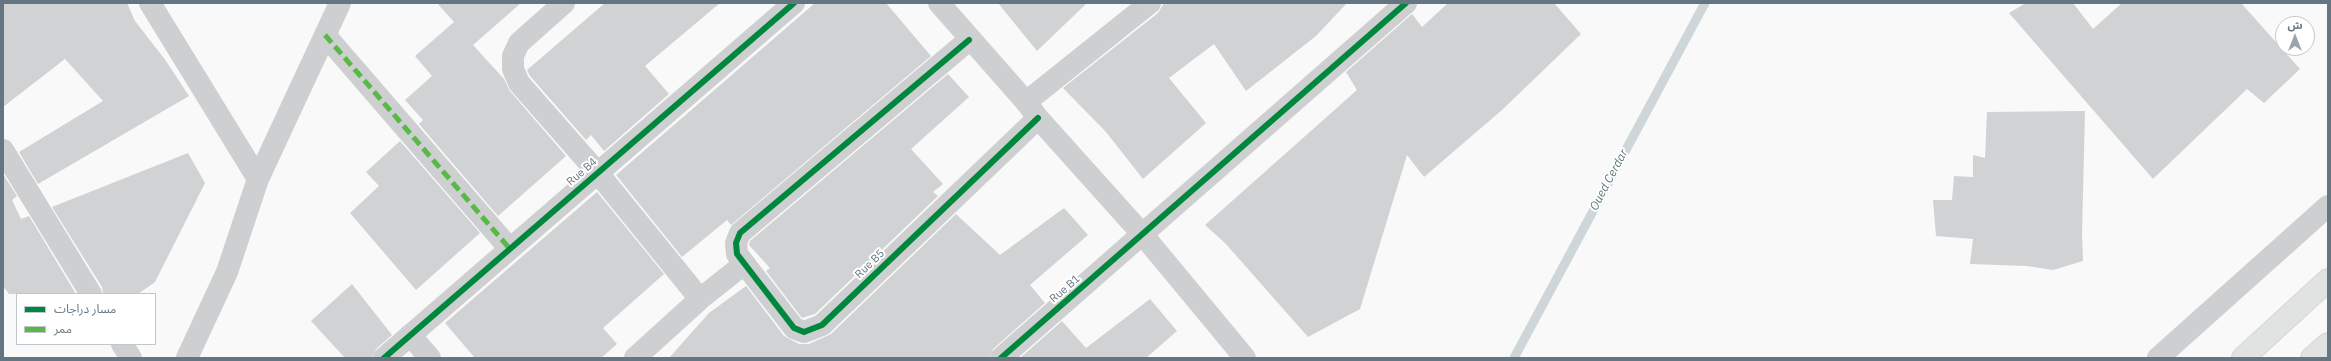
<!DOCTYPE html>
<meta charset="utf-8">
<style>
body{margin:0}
#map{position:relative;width:2331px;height:361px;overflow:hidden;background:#f9f9f9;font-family:"IBM Plex Sans","Noto Sans Arabic",sans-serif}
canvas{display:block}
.frame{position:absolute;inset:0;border:4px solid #657683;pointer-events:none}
.legend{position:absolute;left:16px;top:293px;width:140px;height:52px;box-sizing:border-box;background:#fff;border:1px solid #c1c8cd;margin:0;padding:5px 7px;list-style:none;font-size:12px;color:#657683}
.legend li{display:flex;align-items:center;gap:8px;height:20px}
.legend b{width:20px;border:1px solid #c1c8cd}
.north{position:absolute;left:2275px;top:16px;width:40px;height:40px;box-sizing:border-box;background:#fff;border:1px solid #c1c8cd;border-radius:50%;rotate:0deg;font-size:11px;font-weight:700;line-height:16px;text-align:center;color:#657683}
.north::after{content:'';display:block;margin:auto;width:14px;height:18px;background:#99a4ac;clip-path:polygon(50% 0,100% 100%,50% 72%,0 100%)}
</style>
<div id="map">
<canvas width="2331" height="361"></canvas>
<div class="frame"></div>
<ul class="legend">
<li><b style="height:5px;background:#00873e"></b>مسار دراجات</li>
<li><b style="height:5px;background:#58b947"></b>ممر</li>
</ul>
<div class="north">ش</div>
</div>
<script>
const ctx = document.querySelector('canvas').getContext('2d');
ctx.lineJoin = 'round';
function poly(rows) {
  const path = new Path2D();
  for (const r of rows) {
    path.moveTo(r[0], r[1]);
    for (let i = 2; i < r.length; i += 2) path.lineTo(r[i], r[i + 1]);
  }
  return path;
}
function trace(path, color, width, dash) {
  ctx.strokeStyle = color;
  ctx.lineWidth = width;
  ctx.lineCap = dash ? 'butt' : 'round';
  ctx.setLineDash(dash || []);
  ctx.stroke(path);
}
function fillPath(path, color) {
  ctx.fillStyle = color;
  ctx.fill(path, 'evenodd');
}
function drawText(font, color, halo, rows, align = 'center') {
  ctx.font = font + ' "IBM Plex Sans",sans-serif';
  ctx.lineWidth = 4;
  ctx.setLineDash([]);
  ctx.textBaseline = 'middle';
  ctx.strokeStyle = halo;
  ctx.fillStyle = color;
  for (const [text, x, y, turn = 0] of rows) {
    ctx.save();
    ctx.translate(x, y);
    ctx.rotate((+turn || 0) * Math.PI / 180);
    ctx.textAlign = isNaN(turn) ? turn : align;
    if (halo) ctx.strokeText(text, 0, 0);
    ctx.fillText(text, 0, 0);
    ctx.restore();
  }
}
trace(poly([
 [1514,358,1705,3]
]), '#ced6d9', 9);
fillPath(poly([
 [3,3,127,3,135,21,166,61,189,96,38,184,19,152,103,101,65,59,3,107],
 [437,3,521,3,473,45,504,79,510,91,566,156,498,216,419,124,423,120,405,100,432,76,415,56,454,22],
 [605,3,720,3,645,66,669,94,604,151,591,135,586,140,530,76,527,70],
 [815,3,886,3,931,56,731,225,727,220,682,257,616,175],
 [998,3,1087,3,1037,51],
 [1164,3,1347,3,1316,36,1246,91,1214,44,1169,78,1206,123,1143,179,1106,132,1063,88,1158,13],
 [1448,3,1554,3,1581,34,1502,110,1424,177,1407,155,1360,309,1308,337,1225,243,1205,225,1357,90,1346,72,1412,14,1422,27],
 [2026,3,2073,3,2093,29,2122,3,2241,3,2300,69,2264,103,2247,89,2153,179,2009,13],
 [948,74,969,97,911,149,943,184,933,192,938,196,815,314,802,318,766,271,770,268,749,245,750,241],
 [2085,111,2082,234,2083,261,2053,270,2027,266,1970,264,1973,239,1936,236,1933,200,1952,200,1954,176,1973,177,1973,155,1985,158,1987,112],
 [400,141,480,233,416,290,350,213,379,186,366,172],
 [188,153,205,183,155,282,138,294,103,294,102,287,52,207],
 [3,174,17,196,12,200,21,219,29,216,76,294,9,294,3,286],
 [597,192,664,274,603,328,617,344,601,358,475,358,445,323],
 [1064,208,1088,235,1030,285,1045,303,993,349,989,358,669,358,709,313,746,286,784,336,799,344,809,344,831,334,956,214,1000,255],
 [352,284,392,335,376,349,372,358,345,358,311,321],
 [1150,299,1177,331,1146,358,1020,358,1062,321,1086,348]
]), '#d0d2d3');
const major = poly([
 [2243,358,2328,280],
 [2312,358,2328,344]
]);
trace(major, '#d5d6d7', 24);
trace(poly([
 [150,3,258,179],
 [564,3,519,43,513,56,513,69,519,83,597,172,700,299],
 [939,3,1026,102,1038,118,1143,235,1245,358],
 [325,35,510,249],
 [969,40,740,233,736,243,737,254,794,328,804,332,822,325,1038,118],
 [1026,102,1150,3],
 [3,150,91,294],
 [410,335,430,358],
 [122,344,131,358],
 [187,358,227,272,258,179,340,3],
 [384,358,794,3],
 [635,358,700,299,744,264],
 [1001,358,1406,3],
 [2158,358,2328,206]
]), '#cecfd0', 22);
trace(major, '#e1e2e2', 22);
trace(poly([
 [325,35,510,249]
]), '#58b947', 5, [10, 5]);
trace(poly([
 [969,40,740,233,736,243,737,254,794,328,804,332,822,325,1038,118],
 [384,358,794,3],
 [1001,358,1406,3]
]), '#00873e', 6);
drawText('11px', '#657683', '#fff', [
 ["Rue B4",582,172,-41],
 ["Rue B5",870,264,-44],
 ["Rue B1",1065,289,-41]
]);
drawText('italic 12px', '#60757c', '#fff', [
 ["Oued Cerdar",1609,180,-62]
]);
</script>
